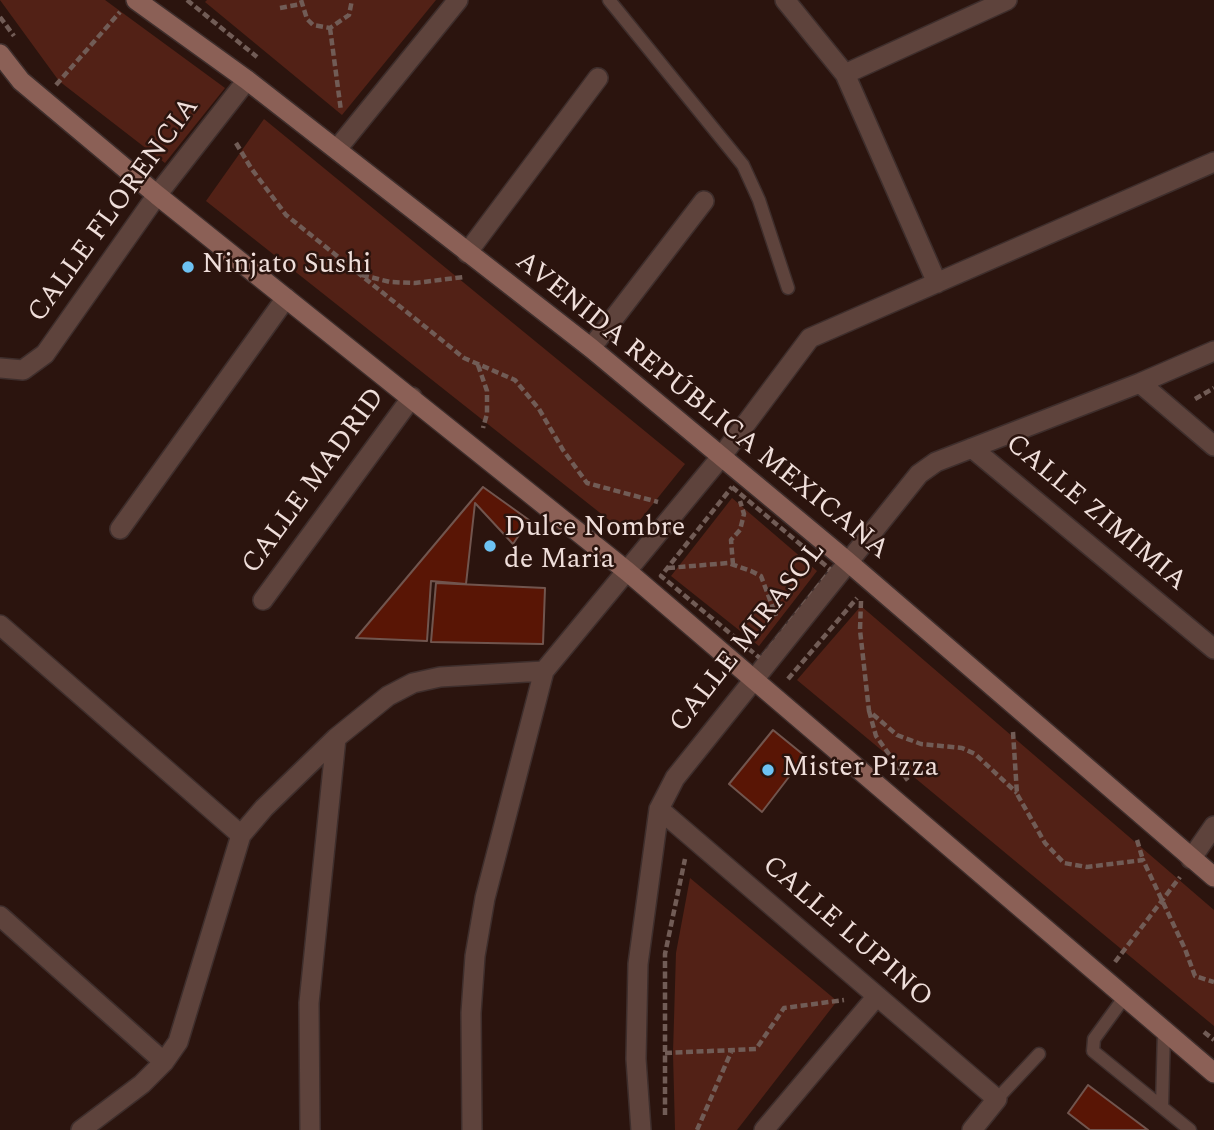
<!DOCTYPE html>
<meta charset="utf-8">
<style>
body{margin:0}
canvas{display:block;background:#2b140e}
</style>
<canvas width="1214" height="1130"></canvas>
<script>
const ctx = document.querySelector('canvas').getContext('2d');
ctx.lineJoin = 'round';
function fillPath(path, color) {
  ctx.fillStyle = color;
  ctx.fill(path, 'evenodd');
}
function poly(rows) {
  const path = new Path2D();
  for (const r of rows) {
    path.moveTo(r[0], r[1]);
    for (let i = 2; i < r.length; i += 2) path.lineTo(r[i], r[i + 1]);
  }
  return path;
}
function trace(path, color, width, dash) {
  ctx.strokeStyle = color;
  ctx.lineWidth = width;
  ctx.lineCap = dash ? 'butt' : 'round';
  ctx.setLineDash(dash || []);
  ctx.stroke(path);
}
function drawText(font, color, halo, rows, align = 'center') {
  ctx.font = font + ' Spectral,serif';
  ctx.lineWidth = 5;
  ctx.setLineDash([]);
  ctx.textBaseline = 'middle';
  ctx.strokeStyle = halo;
  ctx.fillStyle = color;
  for (const [text, x, y, turn = 0] of rows) {
    ctx.save();
    ctx.translate(x, y);
    ctx.rotate((+turn || 0) * Math.PI / 180);
    ctx.textAlign = isNaN(turn) ? turn : align;
    if (halo) ctx.strokeText(text, 0, 0);
    ctx.fillText(text, 0, 0);
    ctx.restore();
  }
}
fillPath(poly([
 [0,0,105,0,225,88,165,163,59,81],
 [207,0,436,0,342,115,205,2],
 [264,119,685,464,628,535,206,201],
 [732,498,817,571,759,646,671,576],
 [861,606,1214,910,1214,1026,797,680],
 [690,878,837,1001,737,1130,675,1130,673,1053,676,953]
]), '#522116');
const building = poly([
 [483,487,529,520,513,544,475,503,466,584,431,581,427,641,356,638,483,487],
 [436,583,545,588,543,644,431,642,436,583],
 [773,730,805,756,762,812,729,784,773,730],
 [1088,1085,1148,1130,1090,1130,1068,1113,1088,1085]
]);
fillPath(building, '#591505');
trace(building, '#71554e', 2);
const service = poly([
 [609,0,743,165,759,200,788,288],
 [1126,995,1094,1039,1093,1051,1190,1130],
 [997,1099,1039,1054],
 [1162,1107,1164,1030]
]);
const pedestrian = poly([
 [1191,859,1214,826]
]);
const minor = poly([
 [785,0,845,74,937,283],
 [845,74,1007,0],
 [337,149,458,0],
 [467,253,598,78],
 [591,348,704,201],
 [0,368,23,370,45,354,157,195,247,80],
 [1140,383,1214,446],
 [972,448,1214,649],
 [120,529,286,298],
 [263,600,412,397],
 [0,625,241,835],
 [659,809,997,1099,972,1130],
 [0,916,164,1062],
 [81,1130,142,1084,164,1062,178,1042,241,835,264,808,336,738,388,696,413,683,440,677,544,671],
 [310,1130,309,1003,336,738],
 [472,1130,471,1013,475,956,485,898,544,671,721,457,810,338,1214,162],
 [641,1130,636,1059,638,964,659,809,675,778,919,474,936,462,1140,383,1214,351],
 [764,1130,877,996]
]);
const secondary = poly([
 [136,0,247,80,591,348,847,561,1214,877],
 [0,54,21,81,157,195,628,572,1214,1073]
]);
trace(service, '#3e2e2c', 15);
trace(pedestrian, '#3e2e2c', 22);
trace(minor, '#3e2e2c', 22);
trace(secondary, '#3e2e2c', 22);
trace(poly([
 [187,0,257,57],
 [301,0,307,19,313,25,330,28,349,15,352,0],
 [280,8,301,4],
 [0,17,14,36],
 [330,28,341,111],
 [56,85,120,12],
 [236,143,251,168,286,215,464,358,515,380,539,409,563,450,587,483,658,502],
 [362,275,390,282,415,283,464,277],
 [478,365,487,391,487,414,483,428],
 [1195,399,1214,388],
 [732,487,831,570,761,659,661,576,732,487],
 [733,565,731,540,740,530,744,514,740,501],
 [668,568,728,563,751,571,761,576,776,616],
 [861,601,860,630,869,711,897,735,921,744,962,748,975,754,1017,793],
 [788,679,857,598],
 [869,711,876,736,909,782],
 [1013,732,1017,794,1045,843,1064,863,1087,867,1143,860,1185,949,1195,976,1214,982],
 [1137,840,1143,860],
 [1115,962,1180,877],
 [1204,1032,1214,1040],
 [665,1053,756,1049,784,1008,844,1000],
 [665,1115,665,954,685,859],
 [697,1130,732,1050]
]), '#715c56', 4.5, [7, 3.5]);
trace(service, '#5e433c', 12);
trace(pedestrian, '#5e433c', 19);
trace(minor, '#5e433c', 19);
trace(secondary, '#8b6056', 19);
for (const [x, y, r, color] of [
 [188,267,7,"#6dc2f3"],
 [490,546,7,"#6dc2f3"],
 [768,770,7,"#6dc2f3"]
]) {
  const dot = new Path2D();
  dot.arc(x, y, r, 0, 2 * Math.PI);
  ctx.fillStyle = color;
  ctx.fill(dot);
  trace(dot, '#2b140e', 2.5);
}
drawText('28px', '#efdeda', '#2b140e', [
 ["CALLE FLORENCIA",115,211,-54],
 ["AVENIDA REPÚBLICA MEXICANA",701,407,39],
 ["CALLE MADRID",315,482,-54],
 ["CALLE ZIMIMIA",1095,514,40],
 ["CALLE MIRASOL",749,638,-52],
 ["CALLE LUPINO",846,933,41]
]);
drawText('28px', '#efdeda', '#2b140e', [
 ["Ninjato Sushi",202,267],
 ["Dulce Nombre",504,530],
 ["de Maria",504,562],
 ["Mister Pizza",782,770]
], 'left');
</script>
